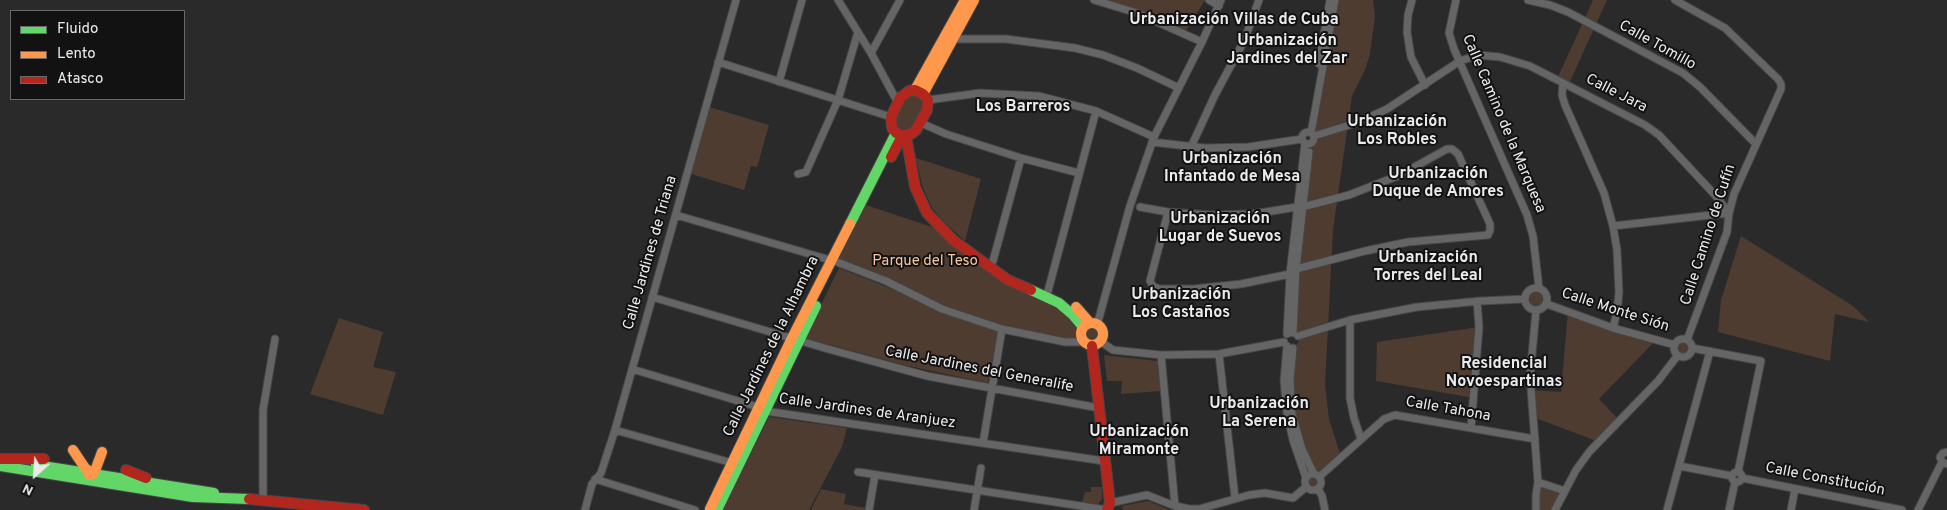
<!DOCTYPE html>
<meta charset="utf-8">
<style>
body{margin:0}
#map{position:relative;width:1947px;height:510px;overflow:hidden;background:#2a2a2b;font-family:Overpass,sans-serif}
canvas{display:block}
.legend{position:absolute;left:10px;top:10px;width:175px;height:90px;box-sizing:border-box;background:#121213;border:1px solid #69696a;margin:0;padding:6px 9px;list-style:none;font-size:15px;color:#ebebed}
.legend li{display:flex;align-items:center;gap:10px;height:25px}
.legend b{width:25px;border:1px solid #69696a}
.north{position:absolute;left:10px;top:450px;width:50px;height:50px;-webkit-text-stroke:4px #121213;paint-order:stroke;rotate:206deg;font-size:14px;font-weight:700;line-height:20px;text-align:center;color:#ebebed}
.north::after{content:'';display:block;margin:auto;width:18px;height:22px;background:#ebebed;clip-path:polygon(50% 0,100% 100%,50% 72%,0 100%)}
</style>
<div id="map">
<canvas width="1947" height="510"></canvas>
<ul class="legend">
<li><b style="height:6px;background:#63d668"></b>Fluido</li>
<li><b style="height:6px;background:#ff974d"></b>Lento</li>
<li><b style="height:6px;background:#b3261e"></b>Atasco</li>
</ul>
<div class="north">N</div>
</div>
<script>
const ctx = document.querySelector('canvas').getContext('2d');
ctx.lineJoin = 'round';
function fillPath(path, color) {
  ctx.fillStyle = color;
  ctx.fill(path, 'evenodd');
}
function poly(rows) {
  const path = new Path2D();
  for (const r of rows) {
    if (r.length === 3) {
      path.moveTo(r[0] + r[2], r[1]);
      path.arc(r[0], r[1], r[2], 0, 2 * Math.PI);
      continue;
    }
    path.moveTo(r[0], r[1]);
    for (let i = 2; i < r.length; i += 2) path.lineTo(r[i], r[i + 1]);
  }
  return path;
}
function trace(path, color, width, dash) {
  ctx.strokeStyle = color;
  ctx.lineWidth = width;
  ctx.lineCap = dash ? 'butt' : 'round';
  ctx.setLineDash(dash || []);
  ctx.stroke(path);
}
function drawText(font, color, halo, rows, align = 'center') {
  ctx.font = font + ' Overpass,sans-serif';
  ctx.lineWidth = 4;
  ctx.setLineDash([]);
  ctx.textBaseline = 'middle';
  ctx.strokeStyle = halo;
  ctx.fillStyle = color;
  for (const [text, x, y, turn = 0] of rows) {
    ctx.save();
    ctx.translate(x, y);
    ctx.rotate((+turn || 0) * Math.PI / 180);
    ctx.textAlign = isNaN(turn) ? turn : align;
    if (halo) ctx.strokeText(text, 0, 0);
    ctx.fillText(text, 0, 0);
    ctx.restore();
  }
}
fillPath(poly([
 [1094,0,1205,0,1184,34],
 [1335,0,1373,0,1375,16,1370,54,1365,70,1352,96,1333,230,1325,385,1329,419,1341,457,1316,475,1298,438,1290,380,1295,347,1299,341,1295,334,1302,207,1310,144,1314,139,1313,134],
 [1593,0,1607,0,1568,86,1557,79],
 [909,91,928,100,921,123,902,136,891,117],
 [706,106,769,125,757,167,751,166,744,190,688,173],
 [916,158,981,179,965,241,944,222,932,208,922,185],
 [866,205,932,227,940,227,1008,280,1059,303,1081,331,1081,335,1084,342,971,319,837,262],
 [1741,236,1853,306,1869,322,1835,314,1830,361,1718,332,1721,300],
 [839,268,998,331,988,383,904,365,805,338],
 [1537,300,9],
 [1568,311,1656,340,1599,399,1620,421,1599,442,1533,417,1531,390,1561,392],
 [339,318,383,332,373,367,396,372,383,415,310,394],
 [1092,335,9],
 [1479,327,1474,398,1376,381,1377,342],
 [1683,347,7],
 [1104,355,1157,361,1161,391,1121,394,1122,381,1107,381],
 [769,417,847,428,842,447,809,510,723,510],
 [1313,482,7],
 [1538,482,1565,491,1555,510,1536,510],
 [1091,487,1102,487,1102,499,1098,504,1082,503,1085,492,1091,492],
 [821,489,846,494,844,504,866,508,865,510,811,510],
 [1148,501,1170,510,1123,510,1122,506]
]), '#4e3c30');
const street = poly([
 [838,0,871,53,898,103],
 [1094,0,1137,13,1202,42],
 [1209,0,1219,6],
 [1412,0,1408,15,1407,32,1411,57,1425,85],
 [1456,0,1449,33,1454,49,1527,215,1533,236,1539,288],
 [1528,0,1550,5,1568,12,1683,73,1700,87,1755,143],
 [1675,0,1725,28,1778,79,1781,84,1781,89,1734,194,1729,213,1727,232,1687,340],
 [953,39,1006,39,1075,48,1103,55,1137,68,1179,88],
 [871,53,900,0],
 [718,62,891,117],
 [1319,64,1330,0],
 [779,82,802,0],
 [1563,83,1562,95,1565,105,1604,193,1613,226,1617,250,1619,292,1617,312,1613,328],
 [928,100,980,93,1039,96,1096,111,1154,137],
 [921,123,946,134,1021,158,1079,173],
 [1308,138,6],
 [1311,133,1335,0],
 [1314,136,1356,123,1387,109,1460,61,1478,55,1500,57,1530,66,1645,125,1659,135,1715,195,1729,213],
 [1152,142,1205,148,1248,147,1302,139],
 [1191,147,1215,95,1244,41,1259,0],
 [798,174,806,172,838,100,858,32],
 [1140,207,1168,212,1211,215,1253,214,1297,207],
 [1168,212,1150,281,1153,286,1159,289,1193,289,1241,284,1290,274],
 [676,215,837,262,886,281,942,309,1002,329,1065,342,1084,342],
 [1613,226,1729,213],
 [993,261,1021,158],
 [1296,269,1365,251,1408,242,1488,235,1490,230,1490,224,1458,154,1452,149,1447,149,1400,175,1349,195,1302,207],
 [1536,299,11],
 [1048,291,1096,111],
 [652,297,828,349,927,376,1099,408],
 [1547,304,1613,328,1675,345],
 [1536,311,1530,376,1538,482],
 [1350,320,1350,398,1354,418,1361,439],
 [1097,325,1130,206,1154,137,1202,42,1221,0],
 [1293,333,1296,269,1309,152],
 [1287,334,1290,274,1305,143],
 [1298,336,1350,320,1417,307,1481,301,1525,299],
 [1683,348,9],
 [1100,341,1113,350,1161,355,1219,354,1284,342],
 [1287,346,1284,381,1287,413,1293,440,1306,478],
 [1293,348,1290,380,1292,414,1302,449,1314,474],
 [1692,348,1761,361,1738,472],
 [1219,354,1235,498],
 [1161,355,1175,506],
 [632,369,758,407,765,411,1104,461],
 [1471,428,1479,327,1477,301],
 [615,430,736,464],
 [983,443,1002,329],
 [1947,452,1943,453,1940,457,1942,462,1947,464],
 [1679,466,1732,476],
 [1737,477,5],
 [858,472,1107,510],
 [1313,482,8],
 [1319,477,1384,419,1395,415,1535,439],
 [1742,478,1902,510],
 [595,479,695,510],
 [1318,489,1322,496,1325,510],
 [1565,491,1576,470,1590,451,1658,381,1678,355],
 [263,500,263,410,275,339],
 [1110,503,1147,495,1175,506,1190,509,1199,509,1249,495,1265,493,1293,498,1306,487],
 [585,510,592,484,601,473,615,430,736,0],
 [869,510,875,475],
 [974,510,981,468],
 [1536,510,1536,495,1538,482,1565,491,1555,510],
 [1667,510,1710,351],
 [1729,510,1735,482],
 [1791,510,1795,489],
 [1918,510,1942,462]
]);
const fast = poly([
 [850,224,896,133],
 [1031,290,1059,303,1073,315,1083,327],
 [36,465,214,493],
 [0,466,193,497,249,499],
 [717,510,816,306]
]);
const slow = poly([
 [915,90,965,0],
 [923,94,974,0],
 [1076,307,1090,323],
 [1092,334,11],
 [73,450,85,468,93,474],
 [89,475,95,471,102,452],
 [710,509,792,338,850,224]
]);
const jam = poly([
 [915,90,923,94,928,100,927,110,916,130,911,134,902,136,896,133,892,128,891,117,900,98,909,91,915,90],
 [906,136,915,187,927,213,953,240,1008,280,1031,290],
 [891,157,902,136],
 [1092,346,1110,503,1107,510],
 [0,459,44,459],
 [126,470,146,478],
 [249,499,364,510]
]);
trace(street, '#464647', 9);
trace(fast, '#464647', 12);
trace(slow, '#464647', 12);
trace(jam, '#464647', 12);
trace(street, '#656566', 7);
trace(fast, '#63d668', 10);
trace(slow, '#ff974d', 10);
trace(jam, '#b3261e', 10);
drawText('15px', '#ebebed', '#121213', [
 ["Calle Tomillo",1657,46,29],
 ["Calle Jara",1616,94,27],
 ["Calle Camino de la Marquesa",1503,124,67],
 ["Calle Camino de Cufín",1709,235,-72],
 ["Calle Jardines de Triana",651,253,-74],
 ["Calle Monte Sión",1615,311,18],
 ["Calle Jardines de la Alhambra",772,347,-64],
 ["Calle Jardines del Generalife",979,370,11],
 ["Calle Tahona",1448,410,10],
 ["Calle Jardines de Aranjuez",867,412,8],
 ["Calle Constitución",1825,480,11]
]);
drawText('15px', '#f8c39e', '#121213', [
 ["Parque del Teso",925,262]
]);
drawText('bold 16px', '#ebebed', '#121213', [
 ["Urbanización Villas de Cuba",1234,21],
 ["Urbanización",1287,42],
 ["Jardines del Zar",1287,60],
 ["Los Barreros",1023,108],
 ["Urbanización",1397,123],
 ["Los Robles",1397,141],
 ["Urbanización",1232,160],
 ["Infantado de Mesa",1232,178],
 ["Urbanización",1438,175],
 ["Duque de Amores",1438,193],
 ["Urbanización",1220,220],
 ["Lugar de Suevos",1220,238],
 ["Urbanización",1428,259],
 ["Torres del Leal",1428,277],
 ["Urbanización",1181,296],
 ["Los Castaños",1181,314],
 ["Residencial",1504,365],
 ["Novoespartinas",1504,383],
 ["Urbanización",1259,405],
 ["La Serena",1259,423],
 ["Urbanización",1139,433],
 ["Miramonte",1139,451]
]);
</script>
